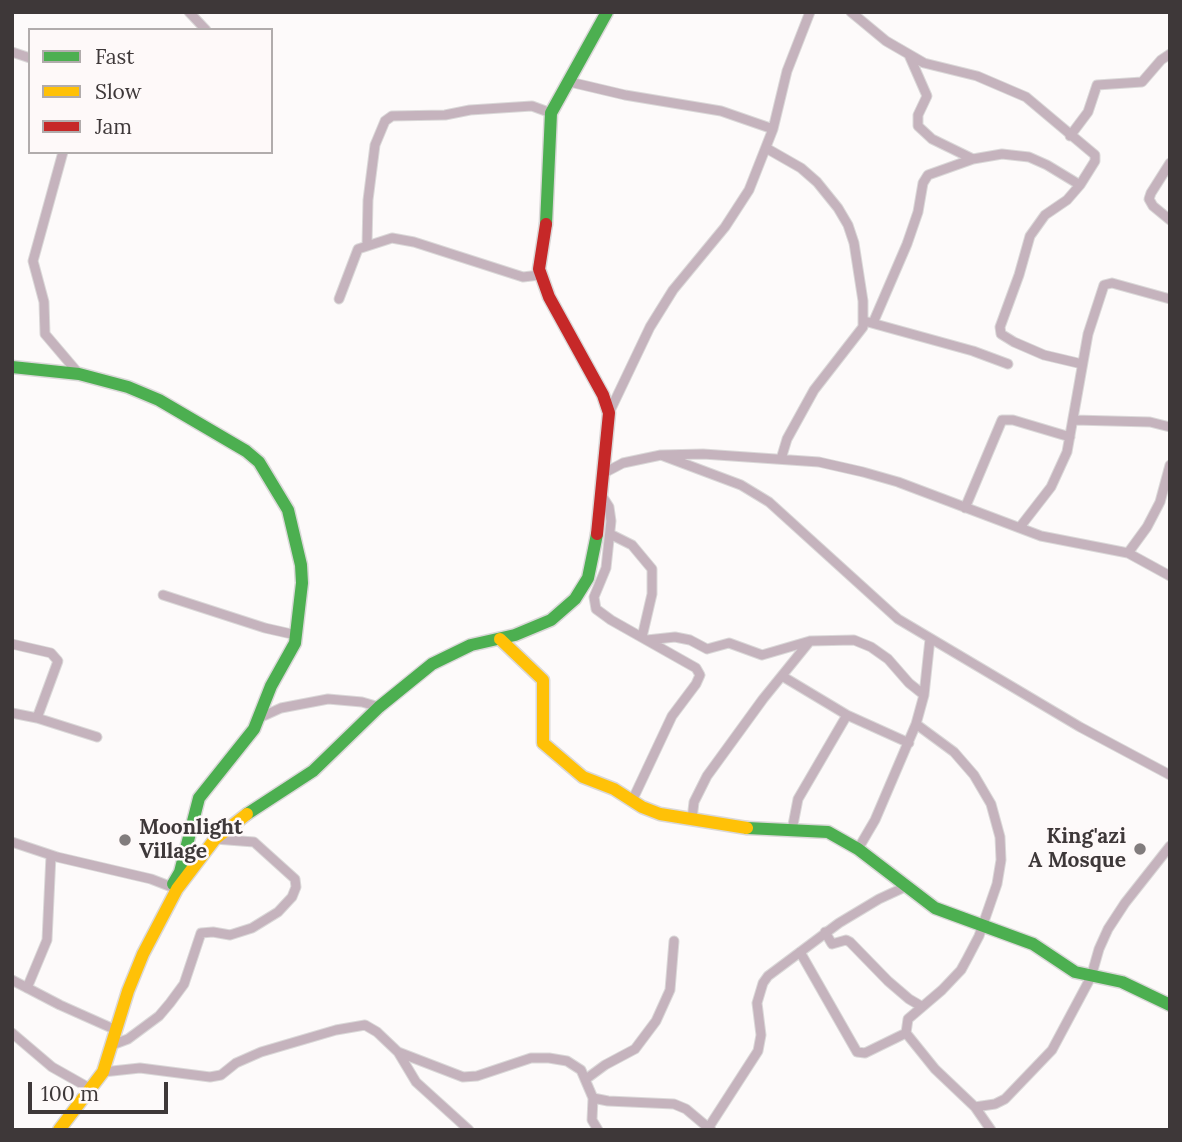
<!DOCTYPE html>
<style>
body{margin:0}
#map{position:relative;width:1182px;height:1142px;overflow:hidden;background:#fdfafa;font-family:Lora,serif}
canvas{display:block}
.frame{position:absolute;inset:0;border:14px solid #3e3839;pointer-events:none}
.legend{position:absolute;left:28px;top:28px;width:245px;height:126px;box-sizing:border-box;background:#fef9f9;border:2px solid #b1acac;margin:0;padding:9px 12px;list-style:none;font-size:21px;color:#3e3839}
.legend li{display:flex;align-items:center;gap:14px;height:35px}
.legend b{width:35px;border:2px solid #b1acac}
.scale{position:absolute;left:28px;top:1082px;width:140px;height:32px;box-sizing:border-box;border:4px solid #3e3839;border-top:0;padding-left:9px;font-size:21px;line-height:24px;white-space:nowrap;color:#3e3839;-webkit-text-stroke:5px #fef9f9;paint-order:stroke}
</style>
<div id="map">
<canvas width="1182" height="1142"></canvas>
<div class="frame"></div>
<ul class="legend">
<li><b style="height:9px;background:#4caf50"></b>Fast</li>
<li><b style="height:9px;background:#ffc107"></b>Slow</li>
<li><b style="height:9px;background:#c62828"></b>Jam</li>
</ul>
<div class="scale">100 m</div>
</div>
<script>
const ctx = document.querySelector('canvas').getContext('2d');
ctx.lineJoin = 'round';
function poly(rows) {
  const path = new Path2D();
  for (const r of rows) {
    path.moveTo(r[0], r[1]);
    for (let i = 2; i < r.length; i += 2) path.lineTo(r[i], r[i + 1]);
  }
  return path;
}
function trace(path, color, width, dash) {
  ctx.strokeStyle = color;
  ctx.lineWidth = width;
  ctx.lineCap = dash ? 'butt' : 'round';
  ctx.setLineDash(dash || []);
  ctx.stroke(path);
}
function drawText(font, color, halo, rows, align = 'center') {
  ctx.font = font + ' Lora,serif';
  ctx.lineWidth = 5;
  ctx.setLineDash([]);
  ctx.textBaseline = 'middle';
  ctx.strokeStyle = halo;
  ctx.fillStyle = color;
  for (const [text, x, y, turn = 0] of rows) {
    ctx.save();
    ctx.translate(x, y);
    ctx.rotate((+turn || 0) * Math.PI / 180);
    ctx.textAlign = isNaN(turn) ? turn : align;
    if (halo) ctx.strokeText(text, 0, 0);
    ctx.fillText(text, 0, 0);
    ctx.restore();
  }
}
const street = poly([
 [189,12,206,30],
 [851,12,886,41,924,63,977,76,1026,97,1095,155,1095,161,1080,185,1067,200,1045,215,1030,236,1019,275,1000,327,1001,334,1014,342,1044,355,1082,364],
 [12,52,30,58],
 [909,55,927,96,918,115,918,126,932,139,973,159],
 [570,82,625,95,721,111,773,129],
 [1070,136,1088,112,1097,85,1142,82,1161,60,1170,54],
 [766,148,801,168,817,182,838,208,848,225,854,243,863,301,863,327,814,390,787,439,781,459],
 [63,152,33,261,44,302,45,334,79,374],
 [1170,163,1151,193,1149,199,1153,206,1170,220],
 [367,245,368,200,375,145,385,121,392,116,445,115,470,110,532,106,551,113],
 [339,299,358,249,392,238,414,242,523,277,540,275],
 [868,322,973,351,1008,364],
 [873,323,907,244,918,212,923,183,928,175,973,159,1002,154,1029,157,1047,165,1080,185],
 [609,413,650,327,673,290,725,227,749,190,773,129,787,71,810,12],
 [1074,420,1150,422,1170,427],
 [661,455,741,485,769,502,898,619,1080,727,1170,775],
 [604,473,623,463,661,455,703,454,819,462,863,472,898,482,1041,536,1128,553,1170,576],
 [602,496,609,507,611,521,606,568,594,597,596,609,611,620,696,668,700,675,696,684,672,716,632,801],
 [965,508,1002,420,1013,420,1070,437],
 [1020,527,1051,487,1067,452,1088,334,1104,285,1112,283,1170,299],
 [610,534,632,545,652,569,652,594,642,637],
 [1128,553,1147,527,1160,502,1170,465],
 [163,595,265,628,296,635],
 [647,640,675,637,690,640,707,649,729,643,762,655,810,641,854,640,871,647,888,659,909,683,924,695],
 [12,644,51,653,58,661,37,718],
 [782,676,847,715,909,743],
 [12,713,37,718,97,737],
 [259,718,281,708,328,699,362,702,379,707],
 [916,724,954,752,974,775,991,804,1000,837,1001,860,997,884,979,936,967,959,961,970,942,990,908,1019,906,1033,935,1069,975,1107,991,1130],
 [692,819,694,802,707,776,763,699,810,641],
 [792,830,798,799,847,715],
 [12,842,57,857,151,879,177,889],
 [858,849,875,820,916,724,924,695,930,639],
 [825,932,832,944,846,940,850,942,888,981,909,999,921,1006],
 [800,952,857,1052,865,1053,906,1033],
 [12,980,60,1005,116,1030],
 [27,988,47,940,51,855],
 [12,1033,52,1067,91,1089],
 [112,1045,128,1039,159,1016,170,1003,184,984,201,933,213,932,230,935,252,928,278,912,292,897,296,887,295,879,254,842,215,839],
 [398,1052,416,1082,469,1130],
 [103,1072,140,1068,210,1077,221,1075,236,1063,261,1052,336,1030,365,1025,377,1032,398,1052,463,1077,477,1076,531,1058,549,1058,567,1061,581,1070,593,1098,608,1101,674,1104,686,1109,711,1130],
 [586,1079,605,1065,635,1049,656,1021,670,990,674,941],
 [593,1098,592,1120,598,1130],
 [975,1107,995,1104,1005,1099,1052,1050,1091,977,1099,949,1108,929,1125,903,1170,846],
 [707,1130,758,1051,761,1035,757,1003,763,983,768,976,839,923,879,899,905,887]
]);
const fast = poly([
 [546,224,551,113,607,12],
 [12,367,79,374,128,387,159,400,246,451,259,462,288,510,301,565,302,583,295,643,271,686,254,729,199,798,180,872,173,884],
 [247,814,313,771,379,707,432,664,471,645,515,635,551,620,575,599,588,578,597,534],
 [747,828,828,832,858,849,935,908,1033,944,1075,972,1122,982,1170,1005]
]);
const slow = poly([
 [500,639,543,680,543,743,583,777,614,789,642,807,660,814,747,828],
 [59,1130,103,1072,128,991,143,954,177,889,215,839,247,814]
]);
const jam = poly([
 [546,224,539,269,549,297,603,395,609,413,597,534]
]);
trace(street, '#dad8d8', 11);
trace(fast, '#dad8d8', 15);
trace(slow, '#dad8d8', 15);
trace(jam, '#dad8d8', 15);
trace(street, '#c5b3bd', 9);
trace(fast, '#4caf50', 12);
trace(slow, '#ffc107', 12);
trace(jam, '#c62828', 12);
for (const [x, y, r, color] of [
 [125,840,7,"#817c7d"],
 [1140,849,7,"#817c7d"]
]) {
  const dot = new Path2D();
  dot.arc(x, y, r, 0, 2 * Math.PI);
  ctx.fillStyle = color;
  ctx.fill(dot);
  trace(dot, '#fef9f9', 2.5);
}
drawText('bold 21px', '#3e3839', '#fef9f9', [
 ["Moonlight",139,828],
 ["Village",139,852],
 ["King'azi",1126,837,"right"],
 ["A Mosque",1126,861,"right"]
], 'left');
</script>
